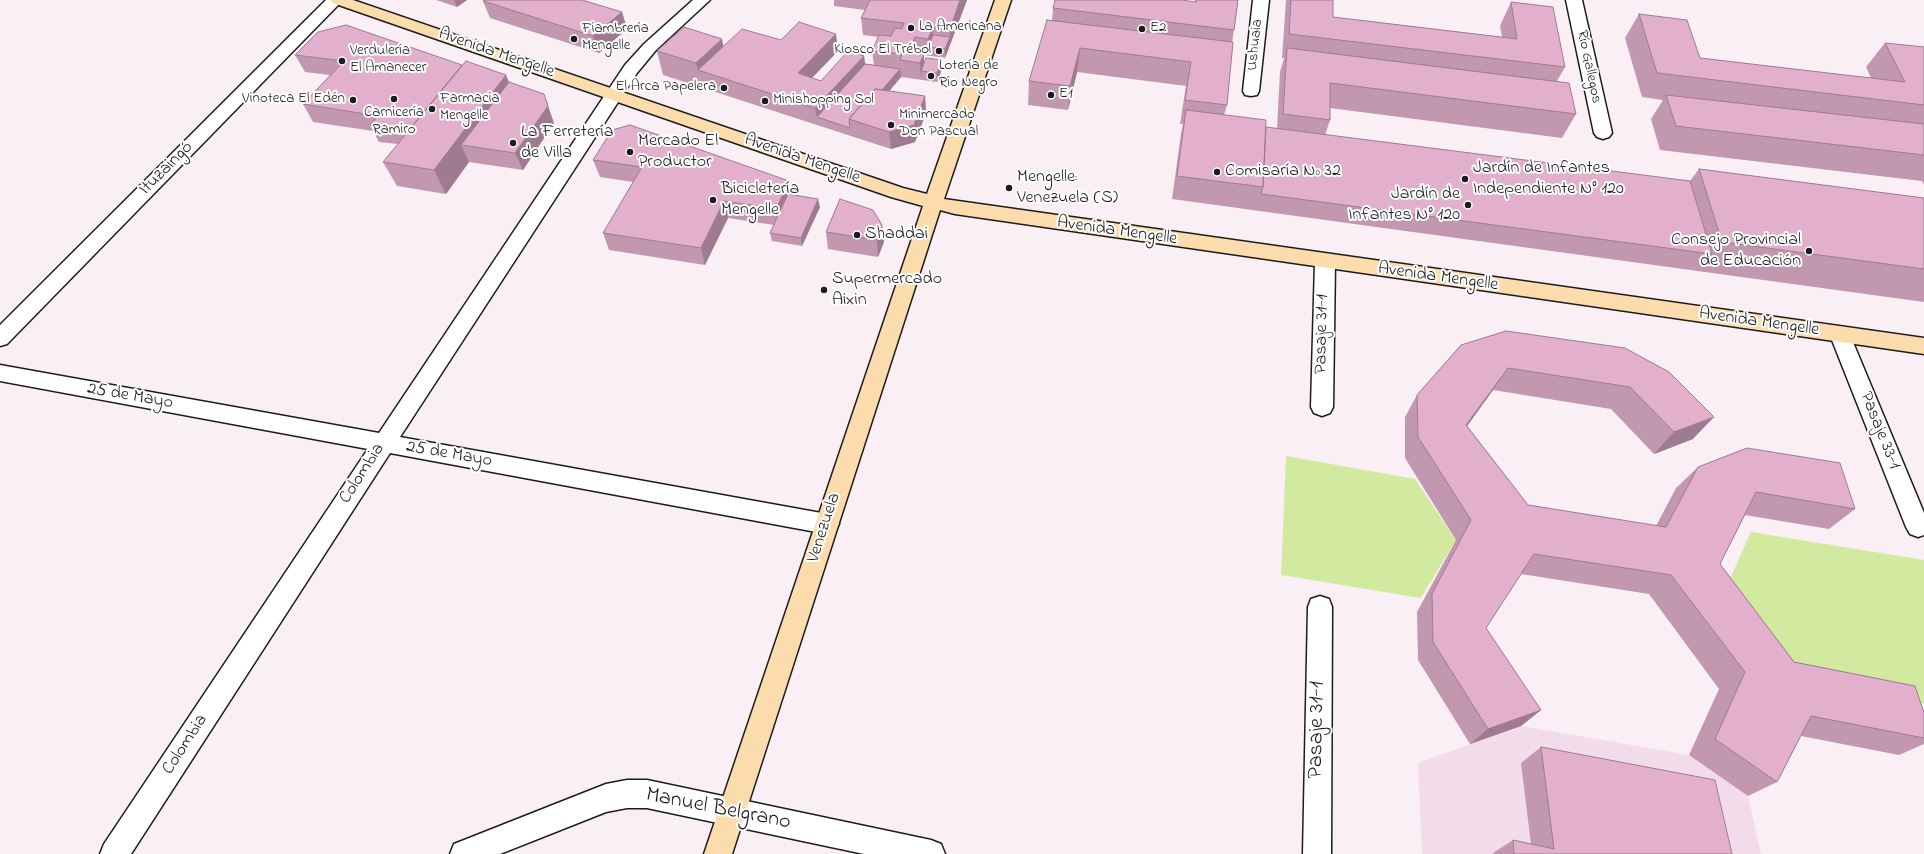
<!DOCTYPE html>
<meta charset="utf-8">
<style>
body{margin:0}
canvas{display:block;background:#f9eff5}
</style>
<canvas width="1924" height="854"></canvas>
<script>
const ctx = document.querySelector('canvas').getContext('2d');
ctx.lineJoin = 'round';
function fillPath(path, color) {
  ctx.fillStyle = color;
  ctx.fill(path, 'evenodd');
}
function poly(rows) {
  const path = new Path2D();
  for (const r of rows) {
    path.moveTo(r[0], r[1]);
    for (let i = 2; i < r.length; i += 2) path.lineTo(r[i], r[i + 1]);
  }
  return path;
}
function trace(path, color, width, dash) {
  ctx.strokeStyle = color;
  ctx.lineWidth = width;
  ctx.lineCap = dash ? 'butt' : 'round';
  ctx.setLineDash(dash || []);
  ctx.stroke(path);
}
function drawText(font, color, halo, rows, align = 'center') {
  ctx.font = font + ' "Indie Flower",sans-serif';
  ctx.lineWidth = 4;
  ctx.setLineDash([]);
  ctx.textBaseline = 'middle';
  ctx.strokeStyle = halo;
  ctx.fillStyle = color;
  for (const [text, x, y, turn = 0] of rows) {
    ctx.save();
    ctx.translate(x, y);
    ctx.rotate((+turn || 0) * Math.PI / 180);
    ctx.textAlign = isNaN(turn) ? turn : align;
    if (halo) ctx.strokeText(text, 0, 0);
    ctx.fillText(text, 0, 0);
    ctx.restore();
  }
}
fillPath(poly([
 [1521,726,1689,755,1748,796,1761,854,1422,854,1418,763]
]), '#f2dce9');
fillPath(poly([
 [1286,456,1415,479,1456,540,1421,598,1281,575],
 [1751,532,1924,560,1924,704,1785,677,1724,592]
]), '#d1ea9f');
const minor = poly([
 [326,0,343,0,7,344,0,346,0,325,326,0],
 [693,0,710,0,656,50,637,73,400,437,827,514,835,517,839,524,835,531,827,534,390,453,131,854,100,854,104,844,368,449,0,381,0,365,379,433,625,65,644,44,693,0],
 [1253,0,1269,0,1259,91,1257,95,1251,96,1245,95,1243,91,1253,0],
 [1566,0,1582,0,1612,133,1609,137,1603,139,1597,137,1594,133,1566,0],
 [1325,255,1332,257,1335,262,1333,407,1330,413,1322,416,1314,413,1311,407,1315,262,1318,257,1325,255],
 [1840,327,1847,329,1850,335,1924,513,1924,535,1918,537,1910,534,1906,527,1830,335,1833,329,1840,327],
 [1320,596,1329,599,1332,607,1331,854,1303,854,1308,607,1311,599,1320,596],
 [627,780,647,780,931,840,941,844,945,854,864,854,647,808,627,808,606,812,500,854,450,854,454,844,606,784,627,780]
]);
const major = poly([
 [330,0,353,0,903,188,927,194,995,0,1011,0,944,199,1924,338,1924,354,955,214,940,210,732,854,704,854,923,206,891,197,333,3,330,0]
]);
trace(minor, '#1c1c1c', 3);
trace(major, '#1c1c1c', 3);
fillPath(minor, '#fff');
fillPath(major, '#fcdcac');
fillPath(poly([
 [436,0,467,0,457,7],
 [834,0,967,0,945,58,924,55,924,62,942,60,942,69,937,82,901,77,889,91,925,96,926,113,915,142,891,149,663,75,657,51,723,46,781,40,838,51,812,78,821,81,864,56,865,64,874,65,872,51,879,37,863,35,861,18,865,10,834,6],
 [1195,0,1238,0,1234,30,1232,42,1227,105,1224,115,1266,127,1277,129,1280,72,1284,58,1282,58,1286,0,1333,0,1333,17,1502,37,1500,26,1511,2,1565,67,1557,81,1576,114,1562,138,1330,108,1330,120,1325,135,1690,181,1699,169,1924,198,1924,302,1172,199,1181,134,1183,124,1180,124,1186,86,1077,72,1068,110,1028,105,1029,81,1052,20,1053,8,1195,2],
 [483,1,622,12,627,29,599,53,490,18],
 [1639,14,1700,58,1871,78,1866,67,1885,43,1924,105,1924,185,1922,181,1660,150,1651,119,1663,100,1642,97,1625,38],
 [295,55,509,82,554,123,523,170,469,162,446,194,397,186,383,162,398,144,379,142,373,131,313,122,303,104,330,75,305,72],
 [612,130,792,195,820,207,802,246,772,241,770,233,774,225,728,218,705,265,609,250,603,233,633,182,600,177,593,160],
 [882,225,884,242,878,257,828,249,826,232],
 [1461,345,1625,348,1693,439,1654,454,1611,409,1493,390,1467,426,1528,505,1656,526,1676,488,1698,467,1855,509,1829,529,1745,515,1720,564,1794,662,1924,738,1924,744,1899,755,1801,736,1777,782,1748,796,1689,755,1719,689,1649,594,1521,574,1486,628,1541,710,1521,726,1470,744,1418,660,1417,612,1456,540,1405,458,1405,417,1417,395],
 [1541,747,1732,854,1493,854,1493,853,1513,840,1531,844,1521,763]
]), '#c297b0');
fillPath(poly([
 [454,0,467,0,457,7],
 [960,0,967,0,945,58,945,49,950,37,950,29],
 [622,12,627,29,599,53,593,36],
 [933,27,933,44,928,47,928,39],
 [836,34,838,51,800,90,798,73],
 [915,37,916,54,909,52],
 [722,39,727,63,698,70,696,63],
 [1080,48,1077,72,1068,110,1070,86],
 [924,54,924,71,921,71,921,80,920,63],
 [864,56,866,73,817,117,815,108],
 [942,60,942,69,937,82,937,73],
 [900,69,901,77,862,124,855,121],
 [506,75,516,99,461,145,469,162,446,194,434,170],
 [544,94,554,123,523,170,515,153],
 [925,96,926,113,915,142,891,149,889,132],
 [789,181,792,198,779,226,776,209],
 [818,199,820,207,802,246,801,238],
 [724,201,728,218,705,265,701,248],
 [882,225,884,242,878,257,877,240],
 [1508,368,1493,390,1452,447,1466,425],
 [1714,417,1693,439,1654,454,1674,432],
 [1541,710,1521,726,1470,744,1488,729]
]), '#9e7b90');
const building = poly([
 [485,0,582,0,622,12,593,36,483,1,485,0],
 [870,0,960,0,950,29,933,27,928,39,915,37,909,52,924,54,920,63,900,60,902,54,872,51,879,35,891,36,895,28,902,29,904,23,861,18,870,0],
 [1055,0,1182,0,1196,2,1196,0,1238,0,1234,30,1053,8,1055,0],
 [1291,0,1333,0,1333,17,1517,39,1511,2,1553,7,1565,67,1289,34,1291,0],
 [1639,14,1687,20,1700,58,1905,82,1885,43,1924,47,1924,105,1657,73,1639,14],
 [1047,20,1233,42,1227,105,1185,100,1191,62,1080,48,1070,86,1029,81,1047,20],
 [799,22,836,34,798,73,821,81,848,51,864,56,815,108,698,70,742,29,781,40,799,22],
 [346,25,462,65,409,130,370,125,378,116,303,104,344,61,295,55,318,32,346,25],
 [684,27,722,39,696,63,657,51,684,27],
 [933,35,950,37,945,49,928,47,933,35],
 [1287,48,1569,83,1576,114,1330,83,1330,120,1283,114,1287,48],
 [926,58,942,60,937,73,921,71,926,58],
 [466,61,506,75,434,170,383,162,466,61],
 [865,64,900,69,882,90,875,89,849,119,850,128,817,117,865,64],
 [509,82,544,94,548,106,515,153,461,145,509,82],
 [875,89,925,96,914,125,889,132,849,119,875,89],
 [1666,95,1924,124,1924,155,1676,126,1666,95],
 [1186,110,1266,120,1263,187,1177,176,1186,110],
 [630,125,789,181,776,209,724,201,701,248,603,233,642,167,593,160,612,130,630,125],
 [1266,127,1690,181,1712,254,1261,194,1263,187,1266,127],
 [1699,169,1924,198,1924,269,1722,242,1699,169],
 [788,194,818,199,801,238,770,233,788,194],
 [840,199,873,210,882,225,877,240,826,232,840,199],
 [1506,331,1625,348,1669,372,1714,417,1674,432,1630,387,1508,368,1466,425,1528,505,1666,527,1698,467,1747,448,1840,463,1855,509,1756,492,1720,564,1794,662,1915,686,1924,713,1924,738,1811,716,1777,782,1715,739,1745,672,1671,575,1534,554,1486,628,1541,710,1488,729,1433,642,1432,594,1471,520,1418,437,1417,395,1461,345,1506,331],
 [1541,747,1715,780,1732,854,1514,854,1513,840,1554,849,1541,747]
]);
fillPath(building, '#e2b0cd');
trace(building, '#9e7b90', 1);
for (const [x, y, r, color] of [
 [911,28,4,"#1c1c1c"],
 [1142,29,4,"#1c1c1c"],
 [574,39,4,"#1c1c1c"],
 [939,51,4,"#1c1c1c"],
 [342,61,4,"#1c1c1c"],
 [931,76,4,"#1c1c1c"],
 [724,88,4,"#1c1c1c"],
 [1051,95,4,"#1c1c1c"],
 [394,99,4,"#1c1c1c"],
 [353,100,4,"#1c1c1c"],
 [765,101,4,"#1c1c1c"],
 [432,109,4,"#1c1c1c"],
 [891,125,4,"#1c1c1c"],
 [513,143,4,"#1c1c1c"],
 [630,152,4,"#1c1c1c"],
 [1217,172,4,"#1c1c1c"],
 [1465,179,4,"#1c1c1c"],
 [1009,188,4,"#1c1c1c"],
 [713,200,4,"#1c1c1c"],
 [1468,205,4,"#1c1c1c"],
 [857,235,4,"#1c1c1c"],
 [1809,251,4,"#1c1c1c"],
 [824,290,4,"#1c1c1c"]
]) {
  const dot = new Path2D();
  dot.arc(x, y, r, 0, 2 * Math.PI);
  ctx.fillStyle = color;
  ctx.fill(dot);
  trace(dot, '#fff', 1.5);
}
drawText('15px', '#1c1c1c', '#fff', [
 ["La Americana",919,28],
 ["E2",1150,29],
 ["Fiambrería",582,30],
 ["Mengelle",582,47],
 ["Kiosco El Trébol",931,51,"right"],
 ["Verdulería",350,52],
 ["El Amanecer",350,69],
 ["Lotería de",939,67],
 ["Río Negro",939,84],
 ["El Arca Papelera",716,88,"right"],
 ["E1",1059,95],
 ["Vinoteca El Edén",345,100,"right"],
 ["Farmacia",440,100],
 ["Mengelle",440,117],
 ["Minishopping Sol",773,101],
 ["Carnicería",394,114,"center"],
 ["Ramiro",394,131,"center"],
 ["Minimercado",899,116],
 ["Don Pascual",899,133]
], 'left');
drawText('15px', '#1c1c1c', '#fff', [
 ["Ushuaia",1256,45,-84],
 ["Río Gallegos",1588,67,78]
]);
drawText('18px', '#1c1c1c', '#fff', [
 ["Avenida Mengelle",496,54,19],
 ["Avenida Mengelle",802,160,19],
 ["Ituzaingó",167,169,-45],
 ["Avenida Mengelle",1117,232,8],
 ["Avenida Mengelle",1438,278,8],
 ["Avenida Mengelle",1759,323,8],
 ["Pasaje 31-1",1323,334,-89],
 ["25 de Mayo",130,397,10],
 ["Pasaje 33-1",1879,431,68],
 ["25 de Mayo",449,455,10],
 ["Colombia",363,474,-57],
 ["Venezuela",825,528,-72],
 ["Colombia",186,745,-57]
]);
drawText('18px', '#1c1c1c', '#fff', [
 ["La Ferretería",521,133],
 ["de Villa",521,154],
 ["Mercado El",638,142],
 ["Productor",638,163],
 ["Jardín de Infantes",1473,169],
 ["Independiente N° 120",1473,190],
 ["Comisaría Nº 32",1225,172],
 ["Mengelle:",1017,178],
 ["Venezuela (S)",1017,199],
 ["Bicicletería",721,190],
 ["Mengelle",721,211],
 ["Jardín de",1460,195,"right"],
 ["Infantes N° 120",1460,216,"right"],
 ["Shaddai",865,235],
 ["Consejo Provincial",1801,241,"right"],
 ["de Educación",1801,262,"right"],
 ["Supermercado",832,280],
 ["Aixin",832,301]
], 'left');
drawText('22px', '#1c1c1c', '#fff', [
 ["Pasaje 31-1",1318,730,-89],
 ["Manuel Belgrano",718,810,11]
]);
</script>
